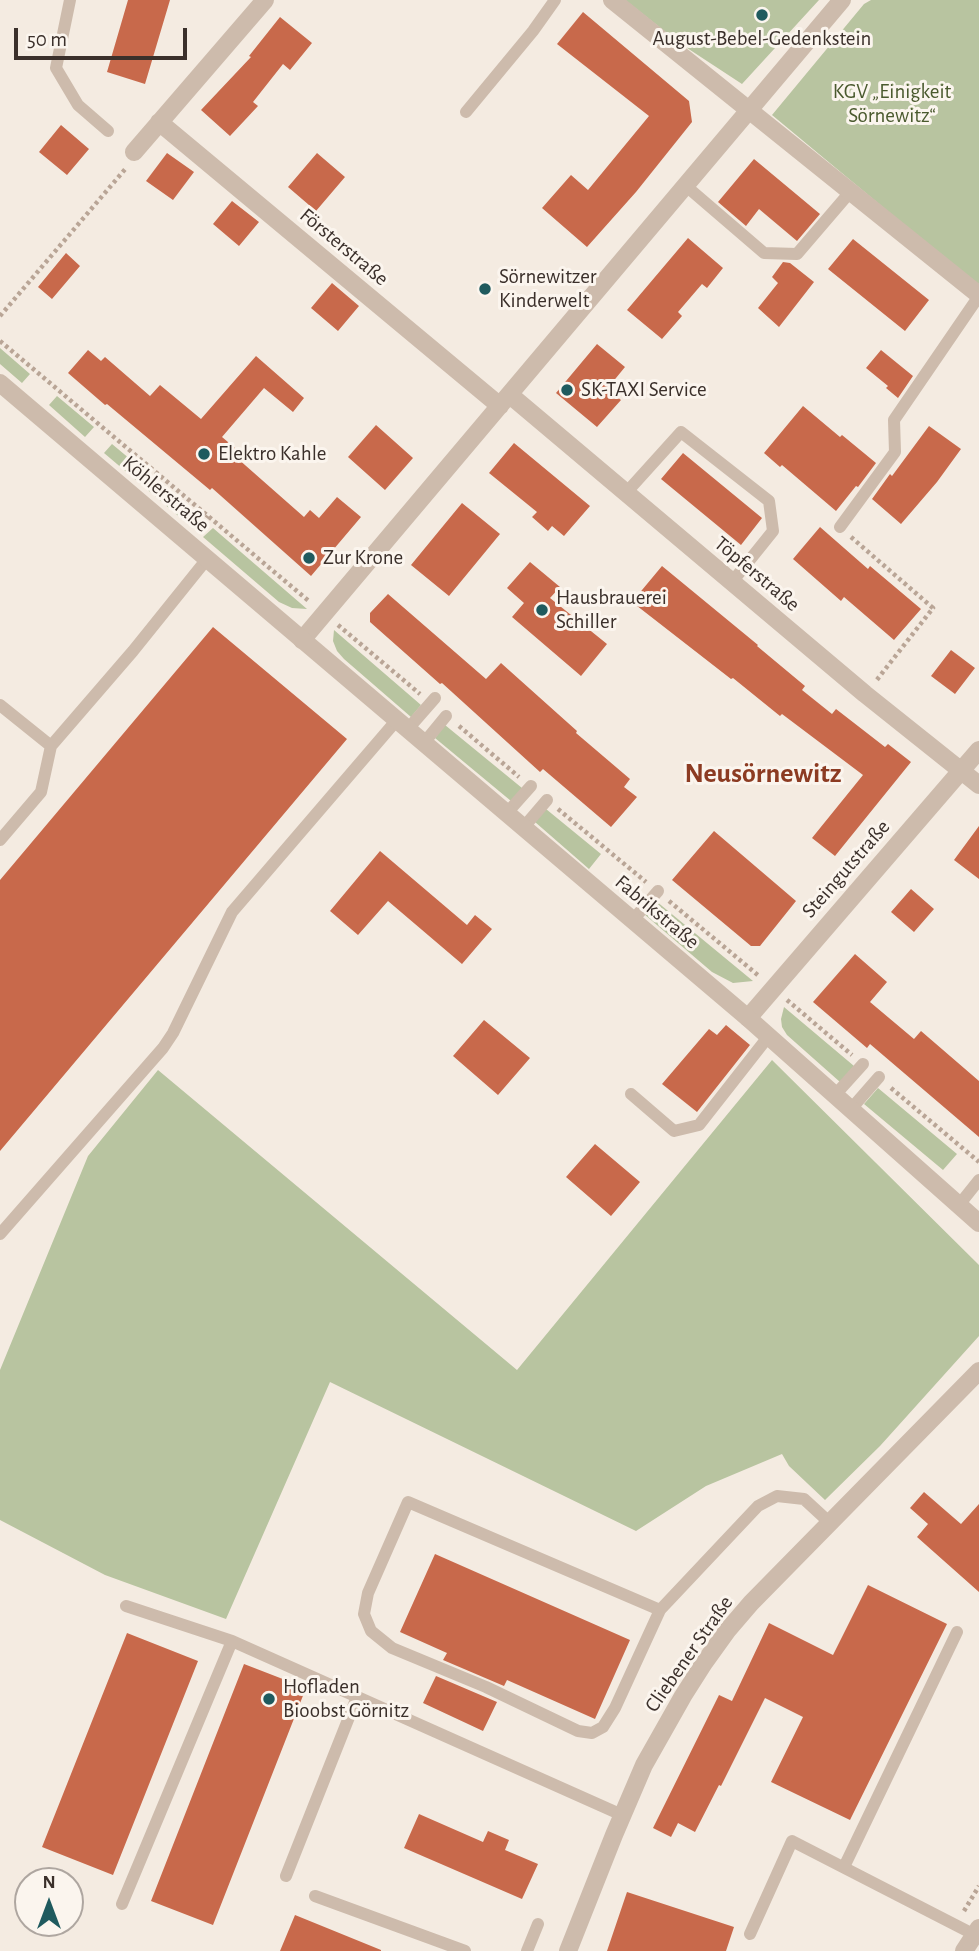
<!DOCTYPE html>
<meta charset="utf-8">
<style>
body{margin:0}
#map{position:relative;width:979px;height:1951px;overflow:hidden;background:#f4ebe1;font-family:"Alegreya Sans",sans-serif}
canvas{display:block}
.north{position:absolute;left:14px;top:1867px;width:70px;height:70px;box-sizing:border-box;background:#fbf5ee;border:2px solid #aea6a0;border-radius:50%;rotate:0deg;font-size:19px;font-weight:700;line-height:28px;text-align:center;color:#3b302b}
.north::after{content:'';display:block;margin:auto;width:24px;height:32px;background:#1f5a5e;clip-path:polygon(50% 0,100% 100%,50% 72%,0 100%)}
.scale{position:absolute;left:14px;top:28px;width:173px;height:32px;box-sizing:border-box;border:4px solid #3b302b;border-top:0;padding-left:9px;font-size:21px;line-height:24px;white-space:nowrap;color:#3b302b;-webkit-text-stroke:5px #fbf5ee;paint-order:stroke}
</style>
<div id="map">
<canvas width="979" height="1951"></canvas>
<div class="north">N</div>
<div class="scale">50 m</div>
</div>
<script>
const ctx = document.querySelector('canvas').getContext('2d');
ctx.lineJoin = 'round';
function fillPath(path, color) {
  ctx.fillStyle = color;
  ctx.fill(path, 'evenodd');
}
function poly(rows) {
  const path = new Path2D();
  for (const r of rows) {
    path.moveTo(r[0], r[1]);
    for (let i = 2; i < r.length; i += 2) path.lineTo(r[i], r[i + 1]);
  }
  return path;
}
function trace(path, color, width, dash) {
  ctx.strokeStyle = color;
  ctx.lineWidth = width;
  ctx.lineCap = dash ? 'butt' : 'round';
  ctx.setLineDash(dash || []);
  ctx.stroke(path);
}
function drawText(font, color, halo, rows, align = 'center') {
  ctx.font = font + ' "Alegreya Sans",sans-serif';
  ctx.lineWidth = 6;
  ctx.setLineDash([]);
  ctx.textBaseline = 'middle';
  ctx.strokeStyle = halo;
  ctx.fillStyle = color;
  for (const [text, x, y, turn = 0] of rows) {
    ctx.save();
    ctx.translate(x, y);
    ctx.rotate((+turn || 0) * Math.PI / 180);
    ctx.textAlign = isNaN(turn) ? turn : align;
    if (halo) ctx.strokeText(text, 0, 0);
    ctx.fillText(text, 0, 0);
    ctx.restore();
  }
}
fillPath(poly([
 [625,0,819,0,742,84,681,44],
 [871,0,979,0,979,287,772,115,864,4],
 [0,348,30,374,22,383,0,364],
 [57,396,94,427,85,437,49,405],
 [112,444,191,510,182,519,104,453],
 [213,528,307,609,292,608,279,602,203,537],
 [334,630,421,705,411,717,344,659,337,651,333,641],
 [445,725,522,788,511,801,435,738],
 [546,809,601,854,589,869,535,822],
 [656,901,753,981,733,983,712,972,644,914],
 [784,1007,854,1066,840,1082,787,1035,782,1027,781,1019],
 [772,1060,979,1265,979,1336,880,1446,825,1500,789,1466,782,1454,706,1486,636,1531,330,1382,226,1619,105,1575,0,1520,0,1370,88,1156,158,1070,517,1370],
 [878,1088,957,1154,943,1170,864,1104]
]), '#b8c4a0');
fillPath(poly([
 [128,0,170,0,145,84,107,72],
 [583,12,689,101,692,122,636,192,587,247,542,208,571,175,588,190,649,116,557,44],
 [280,17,312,43,290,70,283,64,253,102,258,106,230,136,201,110,251,57,249,56],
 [61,125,89,149,67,175,39,152],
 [167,153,194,172,173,200,146,181],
 [317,153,345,177,316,211,288,187],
 [754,159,820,214,797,241,759,209,746,226,718,202],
 [232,201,259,222,239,246,213,224],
 [688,238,723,268,707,288,702,284,678,312,682,316,662,339,627,310],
 [853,239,929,300,905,331,828,269],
 [66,253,80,266,52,299,38,287],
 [783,262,790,263,814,282,779,327,758,308,778,283,772,277],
 [332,283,359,306,338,331,311,308],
 [597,344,625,367,607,389,621,400,597,427,556,393],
 [88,350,101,361,105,357,150,396,160,385,201,419,256,356,304,398,293,412,264,388,222,437,241,453,237,458,304,517,310,510,319,518,337,497,361,517,311,576,212,488,210,490,107,404,105,405,68,373],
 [881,350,913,376,898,398,886,388,888,386,866,368],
 [803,406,840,437,842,435,876,463,858,487,856,486,836,511,782,465,780,467,764,453],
 [376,425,413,458,385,490,348,457],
 [929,426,961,449,937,482,901,524,872,499,890,474,892,476],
 [514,443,590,506,564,536,552,526,548,531,532,517,537,512,489,473],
 [683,453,762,518,741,545,661,479],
 [462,503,500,534,449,596,411,565],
 [820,527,868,569,870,566,921,609,894,640,844,597,841,601,793,559],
 [530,562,560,587,550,598,607,644,581,676,512,617,524,603,507,588],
 [662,566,758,645,757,646,805,686,802,690,832,714,836,709,885,747,888,744,911,762,835,856,812,838,863,775,782,714,780,716,733,678,731,679,632,602],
 [388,594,486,679,501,663,577,731,576,733,630,779,624,787,637,797,611,827,543,769,540,772,442,683,440,684,370,622,370,613],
 [213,627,347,739,0,1151,0,880],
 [951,650,975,668,955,694,931,676],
 [979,826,979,879,954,860],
 [714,831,796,901,760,946,751,946,672,880],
 [380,851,467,925,475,915,492,929,462,964,388,901,358,935,330,911],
 [911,889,934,909,914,932,891,912],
 [855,954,887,982,870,1002,914,1039,921,1031,979,1081,979,1137,870,1044,867,1048,813,1002],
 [484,1020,530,1058,498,1095,453,1056],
 [726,1025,750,1045,697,1112,662,1084,709,1029,717,1035],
 [595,1144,640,1182,611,1216,566,1177],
 [924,1492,961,1524,979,1504,979,1592,917,1537,928,1524,910,1508],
 [435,1554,630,1640,595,1719,507,1680,504,1686,443,1660,447,1653,400,1632],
 [868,1585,947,1624,850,1820,771,1782,803,1717,765,1698,721,1786,719,1785,695,1832,678,1823,671,1837,653,1828,719,1695,732,1701,769,1623,833,1655],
 [127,1633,198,1661,113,1875,42,1847],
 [244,1664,306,1688,213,1925,151,1901],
 [436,1676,497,1702,483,1731,423,1703],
 [419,1814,483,1842,488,1831,509,1840,505,1850,538,1864,522,1899,404,1848],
 [627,1892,734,1927,726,1951,607,1951],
 [295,1915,381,1950,381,1951,280,1951]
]), '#c8694b');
trace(poly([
 [0,316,127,167],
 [0,341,310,602],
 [198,529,208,516],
 [851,537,933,608,876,681],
 [338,625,420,694],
 [459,726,519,777],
 [558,809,646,882],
 [669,901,759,976],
 [787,1000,852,1055],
 [891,1088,979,1162],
 [964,1911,979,1886]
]), '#b9a596', 4.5, [3.5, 3.5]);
trace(poly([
 [70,0,56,68,78,105,108,131],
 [466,112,533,31,555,0],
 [686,186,764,253,797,254,851,191],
 [625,494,681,432,769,501,773,531,732,582],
 [840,527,895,452,894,420,979,296],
 [0,705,51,746,133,651,207,559],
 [407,730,435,698],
 [423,744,446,716],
 [506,814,531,786],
 [523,828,547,800],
 [0,840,41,792,51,746],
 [632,921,658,891],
 [631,1094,674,1131,699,1125,768,1037],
 [835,1095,863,1064],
 [851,1109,879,1077],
 [959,1205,979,1180],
 [0,1234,163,1048,173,1033,232,912,396,721],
 [126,1606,232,1641,622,1815],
 [660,1610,615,1708,603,1727,592,1733,578,1731,486,1687,392,1648,371,1631,364,1614,368,1593,408,1502,660,1610,758,1506,777,1496,804,1499,829,1522],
 [844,1867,957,1632],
 [286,1876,357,1697],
 [315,1896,465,1951],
 [122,1904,232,1641],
 [750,1934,792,1841,975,1935],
 [527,1951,538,1924]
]), '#cdbbac', 12);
trace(poly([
 [612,0,979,295],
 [159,122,500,406],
 [134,152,265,0],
 [510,395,865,694,979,785],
 [302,640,842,0],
 [748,1018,979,750],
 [964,1951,979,1928]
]), '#cdbbac', 18);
trace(poly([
 [0,383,748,1018,979,1223],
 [568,1951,614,1835,644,1765,683,1696,704,1663,727,1631,751,1603,979,1371]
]), '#cdbbac', 18);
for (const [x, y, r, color] of [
 [762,15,7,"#1f5a5e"],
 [485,289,7,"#1f5a5e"],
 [567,390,7,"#1f5a5e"],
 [204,454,7,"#1f5a5e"],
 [309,558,7,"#1f5a5e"],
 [542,610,7,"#1f5a5e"],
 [269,1699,7,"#1f5a5e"]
]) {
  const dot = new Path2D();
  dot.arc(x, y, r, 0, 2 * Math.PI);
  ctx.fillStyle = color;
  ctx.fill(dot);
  trace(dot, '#fbf5ee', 2.5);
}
drawText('21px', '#3b302b', '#fbf5ee', [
 ["August-Bebel-Gedenkstein",762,39,"center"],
 ["Sörnewitzer",499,277],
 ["Kinderwelt",499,301],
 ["SK-TAXI Service",581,390],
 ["Elektro Kahle",218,454],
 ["Zur Krone",323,558],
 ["Hausbrauerei",556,598],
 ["Schiller",556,622],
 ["Hofladen",283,1687],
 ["Bioobst Görnitz",283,1711]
], 'left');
drawText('21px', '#4a5a2e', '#fbf5ee', [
 ["KGV „Einigkeit",892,92],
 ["Sörnewitz“",892,116]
]);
drawText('21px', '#3b302b', '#fbf5ee', [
 ["Försterstraße",344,247,40],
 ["Köhlerstraße",166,494,40],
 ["Töpferstraße",757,574,40],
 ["Steingutstraße",846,869,-49],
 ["Fabrikstraße",657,912,40],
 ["Cliebener Straße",689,1654,-55]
]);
drawText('bold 28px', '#8c3b22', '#fbf5ee', [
 ["Neusörnewitz",763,774]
]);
</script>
